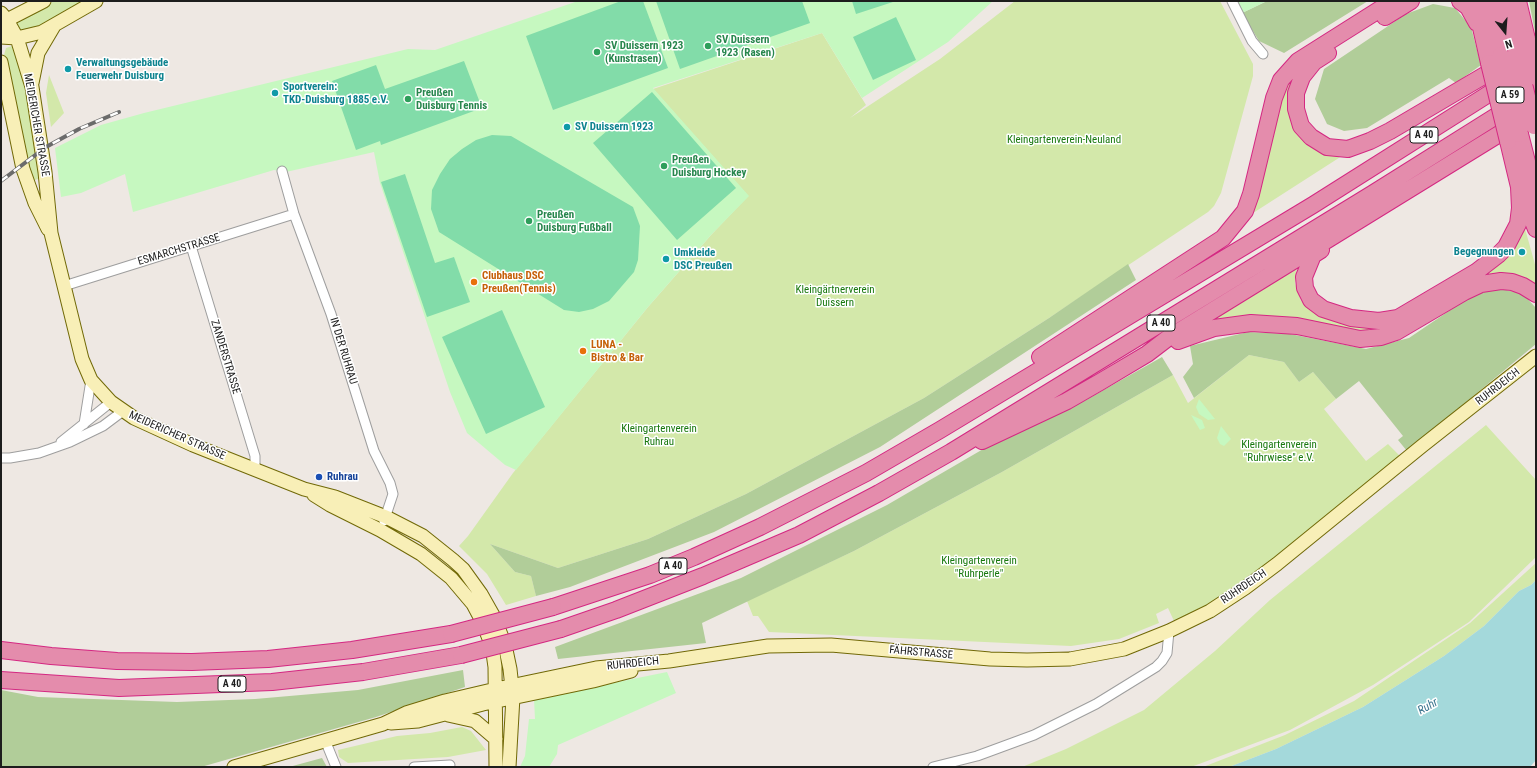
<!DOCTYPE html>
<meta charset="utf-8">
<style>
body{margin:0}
#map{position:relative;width:1537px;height:768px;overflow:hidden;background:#eee8e3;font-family:"Roboto Condensed",sans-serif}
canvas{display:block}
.frame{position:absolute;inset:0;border:2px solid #1d1d1d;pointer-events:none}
.north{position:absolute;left:1485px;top:12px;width:40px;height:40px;-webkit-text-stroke:3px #fff;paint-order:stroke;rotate:163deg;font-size:11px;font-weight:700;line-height:16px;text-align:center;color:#1d1d1d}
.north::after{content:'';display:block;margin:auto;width:14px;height:18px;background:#1d1d1d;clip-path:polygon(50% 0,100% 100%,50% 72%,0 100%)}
</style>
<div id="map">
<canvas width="1537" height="768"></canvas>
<div class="frame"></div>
<div class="north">N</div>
</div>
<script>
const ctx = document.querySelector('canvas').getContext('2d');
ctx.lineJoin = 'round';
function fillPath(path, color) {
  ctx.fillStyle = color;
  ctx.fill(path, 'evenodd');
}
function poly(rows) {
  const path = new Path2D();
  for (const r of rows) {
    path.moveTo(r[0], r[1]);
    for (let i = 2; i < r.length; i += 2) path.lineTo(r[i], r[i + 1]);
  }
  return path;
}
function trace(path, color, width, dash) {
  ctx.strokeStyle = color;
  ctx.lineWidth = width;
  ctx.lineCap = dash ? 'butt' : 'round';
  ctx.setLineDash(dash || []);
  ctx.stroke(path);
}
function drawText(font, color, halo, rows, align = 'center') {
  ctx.font = font + ' "Roboto Condensed",sans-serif';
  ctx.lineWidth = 3;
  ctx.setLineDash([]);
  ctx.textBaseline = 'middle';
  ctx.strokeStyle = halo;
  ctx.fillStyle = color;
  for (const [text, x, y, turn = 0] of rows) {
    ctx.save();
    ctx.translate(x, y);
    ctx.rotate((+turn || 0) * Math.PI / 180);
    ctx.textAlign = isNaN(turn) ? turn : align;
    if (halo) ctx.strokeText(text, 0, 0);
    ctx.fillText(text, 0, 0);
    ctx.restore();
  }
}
fillPath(poly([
 [54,1,85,1,34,29,19,31,15,25,16,22],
 [1015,1,1220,1,1253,64,1253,76,1221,193,1214,206,1208,212,1049,318,924,398,746,494,648,539,558,568,490,544,515,572,531,576,536,596,506,605,487,574,459,546,468,536,513,473,648,307,711,235,748,196,653,89,822,33,866,105,850,118,940,59],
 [12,46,16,50,25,84,41,178,32,181,4,55,6,48],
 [49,75,64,113,51,127,46,93],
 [1292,77,1290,91,1292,120,1345,154,1250,215,1279,101],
 [1524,225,1536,268,1536,289,1479,280],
 [1297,268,1295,283,1301,301,1323,315,1404,319,1370,334,1203,326],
 [1249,355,1284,362,1299,382,1313,372,1336,399,1324,409,1366,461,1388,444,1400,456,1276,558,1207,605,1174,621,1168,608,1156,614,1159,623,1119,639,1071,646,769,632,758,616,753,616,747,601,854,551,1002,472,1173,375,1188,403],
 [1486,425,1536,480,1536,557,1469,622,1373,685,1290,730,1191,767,1022,767,1066,749,1144,710,1215,651,1270,600],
 [1536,563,1536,580,1531,585,1519,591,1484,626,1444,656,1363,707,1276,749,1229,767,1203,767,1285,735,1354,701,1470,623],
 [462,727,471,731,486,750,448,757,348,763,339,757,338,750,397,736,430,733]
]), '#d3e8aa');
fillPath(poly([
 [1267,1,1368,1,1284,53,1259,41,1242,13],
 [1529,1,1536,1,1535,32],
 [1433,4,1455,8,1471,27,1481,65,1456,83,1449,78,1367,128,1344,131,1327,124,1315,99,1324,69,1406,14],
 [1128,264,1136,280,880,447,714,532,570,587,536,596,531,576,515,572,490,544,558,568,648,539,746,494,924,398,1049,318],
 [1498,288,1523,294,1536,308,1536,344,1407,451,1398,440,1403,436,1359,381,1336,399,1313,372,1299,382,1284,362,1249,355,1194,398,1183,377,1193,364,1190,346,1248,332,1290,334,1366,349,1409,338,1471,296],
 [1162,357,1173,375,1002,472,854,551,702,623,706,643,558,659,555,647,741,578,887,505,997,441,1086,400],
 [463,670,465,687,376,717,201,767,1,767,1,690,38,697,177,702,255,699,358,690],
 [322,758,327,767,289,767]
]), '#b1cd99');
fillPath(poly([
 [578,1,993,1,948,42,862,98,822,33,653,88,749,196,711,235,648,307,516,470,505,465,467,433,450,392,380,183,374,152,286,172,274,170,133,212,125,174,81,193,61,197,55,148,101,125,144,113,408,49,435,50],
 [1236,1,1267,1,1242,13],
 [1199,399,1215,419,1208,420,1199,414,1196,407],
 [1191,415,1202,420,1205,428,1200,430],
 [1221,426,1231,439,1224,446,1220,444,1217,438],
 [667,672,676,693,558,745,557,754,549,767,520,767,525,756,529,719,535,719,534,699]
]), '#c6f8c0');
fillPath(poly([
 [621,1,643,1,668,68,553,110,526,36],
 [656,1,802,1,810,23,680,69],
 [852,1,896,1,856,14],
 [896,17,916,60,873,80,853,37],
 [464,61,482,108,381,145,380,141,356,150,332,81,376,65,385,89],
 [652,92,736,188,677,240,593,143],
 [492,135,511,136,633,207,640,226,638,260,634,272,609,301,593,309,579,312,564,310,439,232,431,209,432,190,440,174,450,159,462,149,476,140],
 [405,174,435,263,454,257,470,302,427,317,381,182],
 [502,310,545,407,486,434,442,337]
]), '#82dca9');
fillPath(poly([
 [1536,580,1536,760,1530,767,1229,767,1276,749,1363,707,1444,656,1484,626,1519,591,1531,585]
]), '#a4d9db');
const minor = poly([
 [1232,1,1252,41,1263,54],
 [282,171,294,214,331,314,374,451,390,483,393,494,384,521],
 [191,246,255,456,255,469],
 [64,286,294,214],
 [84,424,91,380],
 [61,442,111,402],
 [1,458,10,458,39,453,70,442,103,426,123,411],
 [325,740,336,767],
 [414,767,450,765],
 [933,767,977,756,1034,735,1096,704,1156,667,1162,661,1167,653,1169,631]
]);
const secondary = poly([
 [1,13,7,20,17,38,32,87,45,172,51,233,82,359,91,380,111,402,134,418,193,445,304,489,335,497,386,517,423,536,453,560,463,569,481,594,494,617,505,645,510,669,513,697,509,767],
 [1,28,7,20,44,1],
 [1,37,17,38,42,32,96,1],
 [1,62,23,169,35,203,48,229],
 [32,83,38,53,54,26],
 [314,495,330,505,380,530,421,554,451,578,473,604,482,621,492,646,495,667,496,767],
 [448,715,475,721,496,739],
 [391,723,418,721,483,704,593,681,631,671],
 [234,767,383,724,406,713,445,701,496,689,596,668,669,661,768,646,831,645,990,659,1027,660,1070,659,1124,649,1169,631,1210,611,1245,588,1277,564,1422,446,1536,356]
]);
const motorway = poly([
 [1460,1,1468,7,1477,23],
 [1475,1,1489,63],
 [1490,1,1501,55],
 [1505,1,1515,46],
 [1518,1,1527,39],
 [1385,17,1411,1],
 [1328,53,1314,62,1302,77,1296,93,1296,109,1301,126,1311,137,1327,147,1348,149,1370,141,1390,131,1502,65],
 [1520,134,1536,197],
 [1508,141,1519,187,1536,229],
 [1321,250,1313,255,1304,277,1305,288,1311,300,1323,309,1351,318,1379,321,1398,318,1476,272,1498,255,1506,247,1518,224,1520,208,1519,187],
 [1178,341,1214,328,1251,323,1297,326,1360,339,1381,337,1396,332,1464,292,1481,284,1501,281,1512,282,1523,286,1536,294],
 [1040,357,1223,238,1245,211,1251,194,1274,98,1281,80,1298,61,1393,1],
 [982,441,1067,401,1100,382,1147,354,1168,338,1517,123],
 [553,607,650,575,694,557,760,527,866,473,940,430,1313,205,1506,83],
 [561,629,616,610,703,576,799,535,879,493,951,452,1372,194,1536,91],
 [1,650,51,656,117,661,192,662,268,659,352,650,451,634],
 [1,680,119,688,272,682,363,672,461,655]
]);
trace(minor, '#9e9e9e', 11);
trace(secondary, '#716907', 15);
trace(motorway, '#d42882', 18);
trace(minor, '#fff', 9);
trace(secondary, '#f8efb7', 13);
trace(motorway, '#e48cac', 16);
const rail = poly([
 [1,181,46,147,79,129,119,112]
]);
trace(rail, '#6b6b6b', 4);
trace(rail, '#fff', 2.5, [8]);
const motorwayBridge = poly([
 [1527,39,1536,77],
 [1515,46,1534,126],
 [1501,55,1520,134],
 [1489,63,1508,141],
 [451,634,553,607],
 [461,655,561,629]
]);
trace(motorwayBridge, '#d42882', 18, []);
trace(motorwayBridge, '#e48cac', 16);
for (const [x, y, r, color] of [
 [708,46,4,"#2e9e5b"],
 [597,52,4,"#2e9e5b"],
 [68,69,4,"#0f9aa8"],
 [275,93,4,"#0f9aa8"],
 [408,99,4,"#2e9e5b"],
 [567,127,4,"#0f9aa8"],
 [664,166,4,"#2e9e5b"],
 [529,221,4,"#2e9e5b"],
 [1522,252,4,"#0f9aa8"],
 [666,259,4,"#0f9aa8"],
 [474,282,4,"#e8710a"],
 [583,351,4,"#e8710a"],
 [319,477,4,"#1a4fb4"]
]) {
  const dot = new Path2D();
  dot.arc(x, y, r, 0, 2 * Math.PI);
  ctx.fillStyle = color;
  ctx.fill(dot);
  trace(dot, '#fff', 1.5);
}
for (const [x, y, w] of [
 [1510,95,28],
 [1424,135,28],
 [1161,323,28],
 [673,566,28],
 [232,684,28]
]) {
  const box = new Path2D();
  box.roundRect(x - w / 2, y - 8, w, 16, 3);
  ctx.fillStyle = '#fff';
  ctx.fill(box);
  trace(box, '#1d1d1d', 1);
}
drawText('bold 10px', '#1d1d1d', null, [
 ["A 59",1510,95],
 ["A 40",1424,135],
 ["A 40",1161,323],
 ["A 40",673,566],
 ["A 40",232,684]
]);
drawText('bold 11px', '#27864d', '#fff', [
 ["SV Duissern",716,40],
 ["1923 (Rasen)",716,53],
 ["SV Duissern 1923",605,46],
 ["(Kunstrasen)",605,59],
 ["Preußen",416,93],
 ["Duisburg Tennis",416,106],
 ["Preußen",672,160],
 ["Duisburg Hockey",672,173],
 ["Preußen",537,215],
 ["Duisburg Fußball",537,228]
], 'left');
drawText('bold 11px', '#0d838f', '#fff', [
 ["Verwaltungsgebäude",76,63],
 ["Feuerwehr Duisburg",76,76],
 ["Sportverein:",283,87],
 ["TKD-Duisburg 1885 e.V.",283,100],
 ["SV Duissern 1923",575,127],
 ["Begegnungen",1514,252,"right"],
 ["Umkleide",674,253],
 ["DSC Preußen",674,266]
], 'left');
drawText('11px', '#1d1d1d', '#fff', [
 ["MEIDERICHER STRASSE",36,125,80],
 ["ESMARCHSTRASSE",179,250,-17],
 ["IN DER RUHRAU",343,351,73],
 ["ZANDERSTRASSE",225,357,73],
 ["RUHRDEICH",1498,387,-38],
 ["MEIDERICHER STRASSE",177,436,24],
 ["RUHRDEICH",1244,587,-34],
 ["FÄHRSTRASSE",921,653,5],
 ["RUHRDEICH",633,664,-6]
]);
drawText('11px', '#18780e', '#fff', [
 ["Kleingartenverein-Neuland",1064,140],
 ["Kleingärtnerverein",835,290],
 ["Duissern",835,303],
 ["Kleingartenverein",659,429],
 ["Ruhrau",659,442],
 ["Kleingartenverein",1279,445],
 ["\"Ruhrwiese\" e.V.",1279,458],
 ["Kleingartenverein",979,561],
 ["\"Ruhrperle\"",979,574]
]);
drawText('bold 11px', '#c56008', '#fff', [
 ["Clubhaus DSC",482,276],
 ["Preußen(Tennis)",482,289],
 ["LUNA -",591,345],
 ["Bistro & Bar",591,358]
], 'left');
drawText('bold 11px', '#164399', '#fff', [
 ["Ruhrau",327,477]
], 'left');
drawText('italic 12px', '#437a93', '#fff', [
 ["Ruhr",1428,707,-30]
]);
</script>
